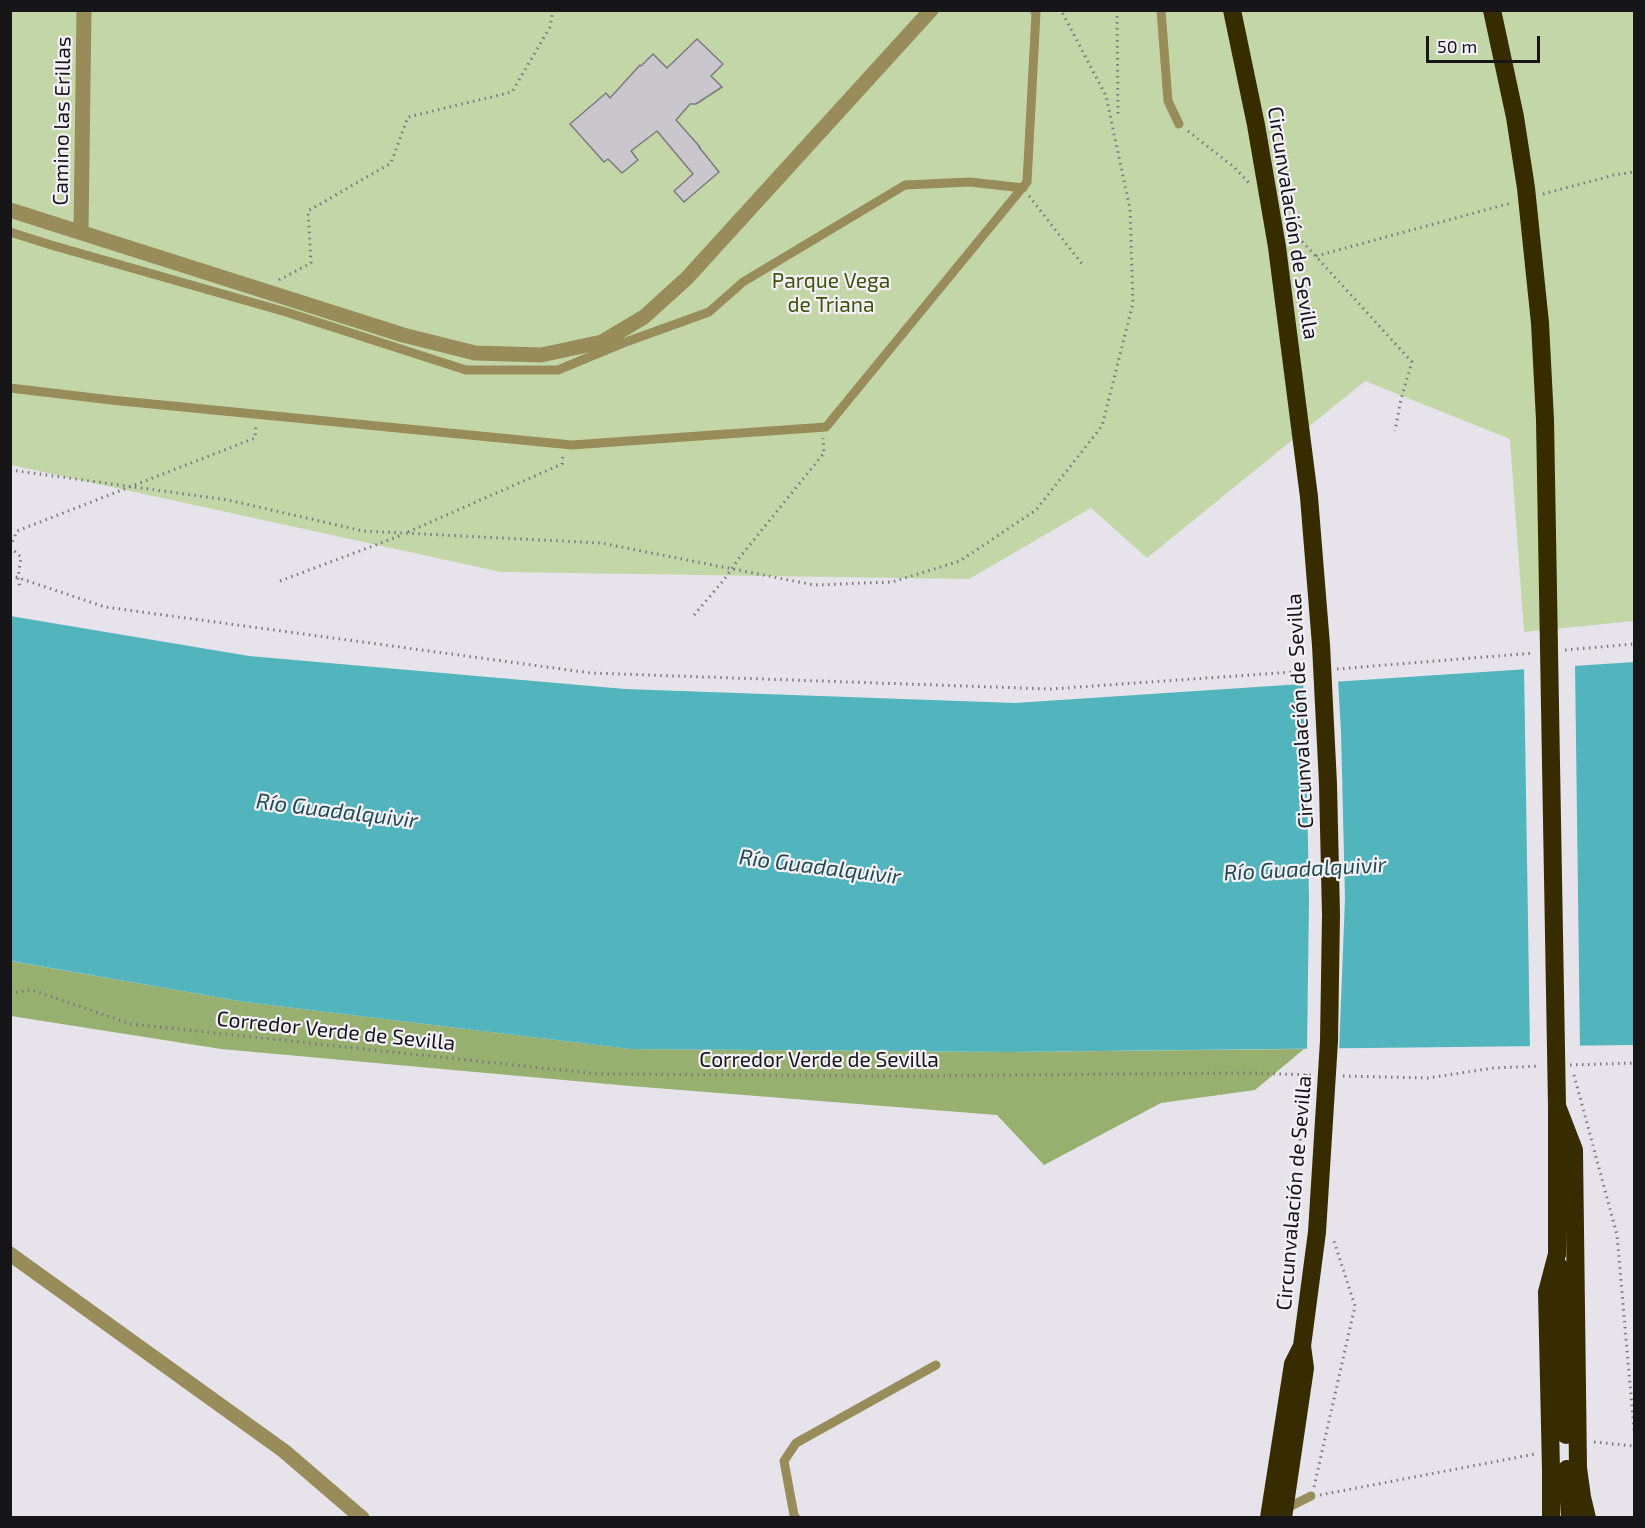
<!DOCTYPE html>
<meta charset="utf-8">
<style>
body{margin:0}
#map{position:relative;width:1645px;height:1528px;overflow:hidden;background:#e6e3ea;font-family:"Exo 2",sans-serif}
canvas{display:block}
.frame{position:absolute;inset:0;border:12px solid #161517;pointer-events:none}
.scale{position:absolute;left:1426px;top:36px;width:114px;height:27px;box-sizing:border-box;border:3px solid #161517;border-top:0;padding-left:8px;font-size:18px;line-height:21px;white-space:nowrap;color:#161517;-webkit-text-stroke:4px #f4f0f7;paint-order:stroke}
</style>
<div id="map">
<canvas width="1645" height="1528"></canvas>
<div class="frame"></div>
<div class="scale">50 m</div>
</div>
<script>
const ctx = document.querySelector('canvas').getContext('2d');
ctx.lineJoin = 'round';
function fillPath(path, color) {
  ctx.fillStyle = color;
  ctx.fill(path, 'evenodd');
}
function poly(rows) {
  const path = new Path2D();
  for (const r of rows) {
    path.moveTo(r[0], r[1]);
    for (let i = 2; i < r.length; i += 2) path.lineTo(r[i], r[i + 1]);
  }
  return path;
}
function trace(path, color, width, dash) {
  ctx.strokeStyle = color;
  ctx.lineWidth = width;
  ctx.lineCap = dash ? 'butt' : 'round';
  ctx.setLineDash(dash || []);
  ctx.stroke(path);
}
function drawText(font, color, halo, rows, align = 'center') {
  ctx.font = font + ' "Exo 2",sans-serif';
  ctx.lineWidth = 4.5;
  ctx.setLineDash([]);
  ctx.textBaseline = 'middle';
  ctx.strokeStyle = halo;
  ctx.fillStyle = color;
  for (const [text, x, y, turn = 0] of rows) {
    ctx.save();
    ctx.translate(x, y);
    ctx.rotate((+turn || 0) * Math.PI / 180);
    ctx.textAlign = isNaN(turn) ? turn : align;
    if (halo) ctx.strokeText(text, 0, 0);
    ctx.fillText(text, 0, 0);
    ctx.restore();
  }
}
fillPath(poly([
 [11,11,1634,11,1634,621,1524,632,1510,439,1365,381,1147,558,1091,508,969,579,501,572,11,465]
]), '#c3d6a8');
fillPath(poly([
 [10,961,245,1002,630,1049,1008,1052,1304,1049,1255,1090,1161,1103,1044,1165,997,1115,630,1086,221,1049,11,1016]
]), '#98b06f');
fillPath(poly([
 [10,616,249,656,625,689,1015,703,1634,662,1634,1045,1008,1052,630,1049,245,1002,11,961]
]), '#52b5be');
fillPath(poly([
 [1575,663,1580,1049,1530,1050,1524,666],
 [1338,679,1341,732,1345,898,1339,1052,1307,1052,1309,899,1306,734,1303,681]
]), '#e6e3ea');
const building = poly([
 [697,39,723,64,711,76,722,87,696,104,690,104,676,120,700,147,699,147,719,172,684,202,674,191,693,174,657,131,631,151,638,160,622,173,608,159,604,162,570,124,606,93,610,98,640,65,641,66,653,54,667,68,697,39]
]);
fillPath(building, '#c9c6cc');
trace(building, '#7d7a80', 1.5);
trace(poly([
 [1117,10,1118,116],
 [1188,131,1235,168,1249,183],
 [1543,194,1614,175,1634,172],
 [1029,196,1082,264],
 [1290,228,1412,362,1401,399,1395,431],
 [1316,256,1511,203],
 [279,280,311,263,308,211,391,163,408,117,512,92,550,27,553,10],
 [10,470,228,500,363,531,601,543,814,585,892,582,960,561,1036,510,1102,426,1133,303,1130,209,1106,96,1061,10],
 [408,532,562,464,563,454],
 [10,547,17,531,255,438,256,425],
 [10,547,21,557,18,578,20,587],
 [10,575,105,607,591,673,1050,689,1307,671],
 [280,581,402,535],
 [694,615,723,581,740,557,824,453,823,438],
 [1565,650,1634,644],
 [1337,669,1534,653],
 [10,993,32,990,131,1024,598,1074,900,1076,1247,1073,1313,1075],
 [1570,1065,1634,1063],
 [1574,1075,1617,1235,1634,1430],
 [1343,1076,1428,1078,1494,1068,1540,1066],
 [1304,1152,1298,1132,1306,1074],
 [1594,1442,1634,1446],
 [1314,1487,1355,1306,1333,1238],
 [1320,1495,1535,1454]
]), '#7b797d', 3, [1.5, 4.5]);
trace(poly([
 [1161,10,1168,101,1179,124],
 [10,232,51,245,286,312,466,370,558,370,623,343,709,312,743,282,905,185,970,182,1023,188],
 [10,388,111,400,572,445,826,427,1027,182,1036,13,1034,10],
 [1285,1509,1311,1496],
 [796,1518,794,1515,784,1461,796,1443,936,1365]
]), '#998c5b', 9);
trace(poly([
 [10,210,403,335,475,353,541,355,602,342,644,317,687,278,931,10],
 [81,232,84,10],
 [10,1254,284,1451,362,1518]
]), '#998c5b', 15);
trace(poly([
 [1557,1254,1557,1109],
 [1578,1468,1582,1497,1587,1518],
 [1567,1469,1570,1518],
 [1551,1518,1551,1470]
]), '#372c00', 18);
trace(poly([
 [1232,10,1256,125,1277,247,1309,497,1321,645,1328,784,1331,915,1329,1041,1317,1232,1302,1346,1293,1364,1269,1518],
 [1492,10,1515,117,1526,188,1540,323,1545,420,1557,1106,1574,1150,1578,1468],
 [1558,1265,1561,1292,1566,1435],
 [1551,1470,1547,1292,1557,1254],
 [1283,1518,1305,1368,1302,1346]
]), '#372c00', 18);
drawText('21px', '#161517', '#f4f0f7', [
 ["Camino las Erillas",62,121,-89],
 ["Circunvalación de Sevilla",1293,223,81],
 ["Circunvalación de Sevilla",1300,711,-93],
 ["Corredor Verde de Sevilla",336,1031,6],
 ["Corredor Verde de Sevilla",819,1060],
 ["Circunvalación de Sevilla",1294,1193,-85]
]);
drawText('21px', '#3e530a', '#f4f0f7', [
 ["Parque Vega",831,281],
 ["de Triana",831,305]
]);
drawText('italic 22px', '#204c51', '#f4f0f7', [
 ["Río Guadalquivir",337,811,7],
 ["Río Guadalquivir",820,867,7],
 ["Río Guadalquivir",1305,869,-3]
]);
</script>
